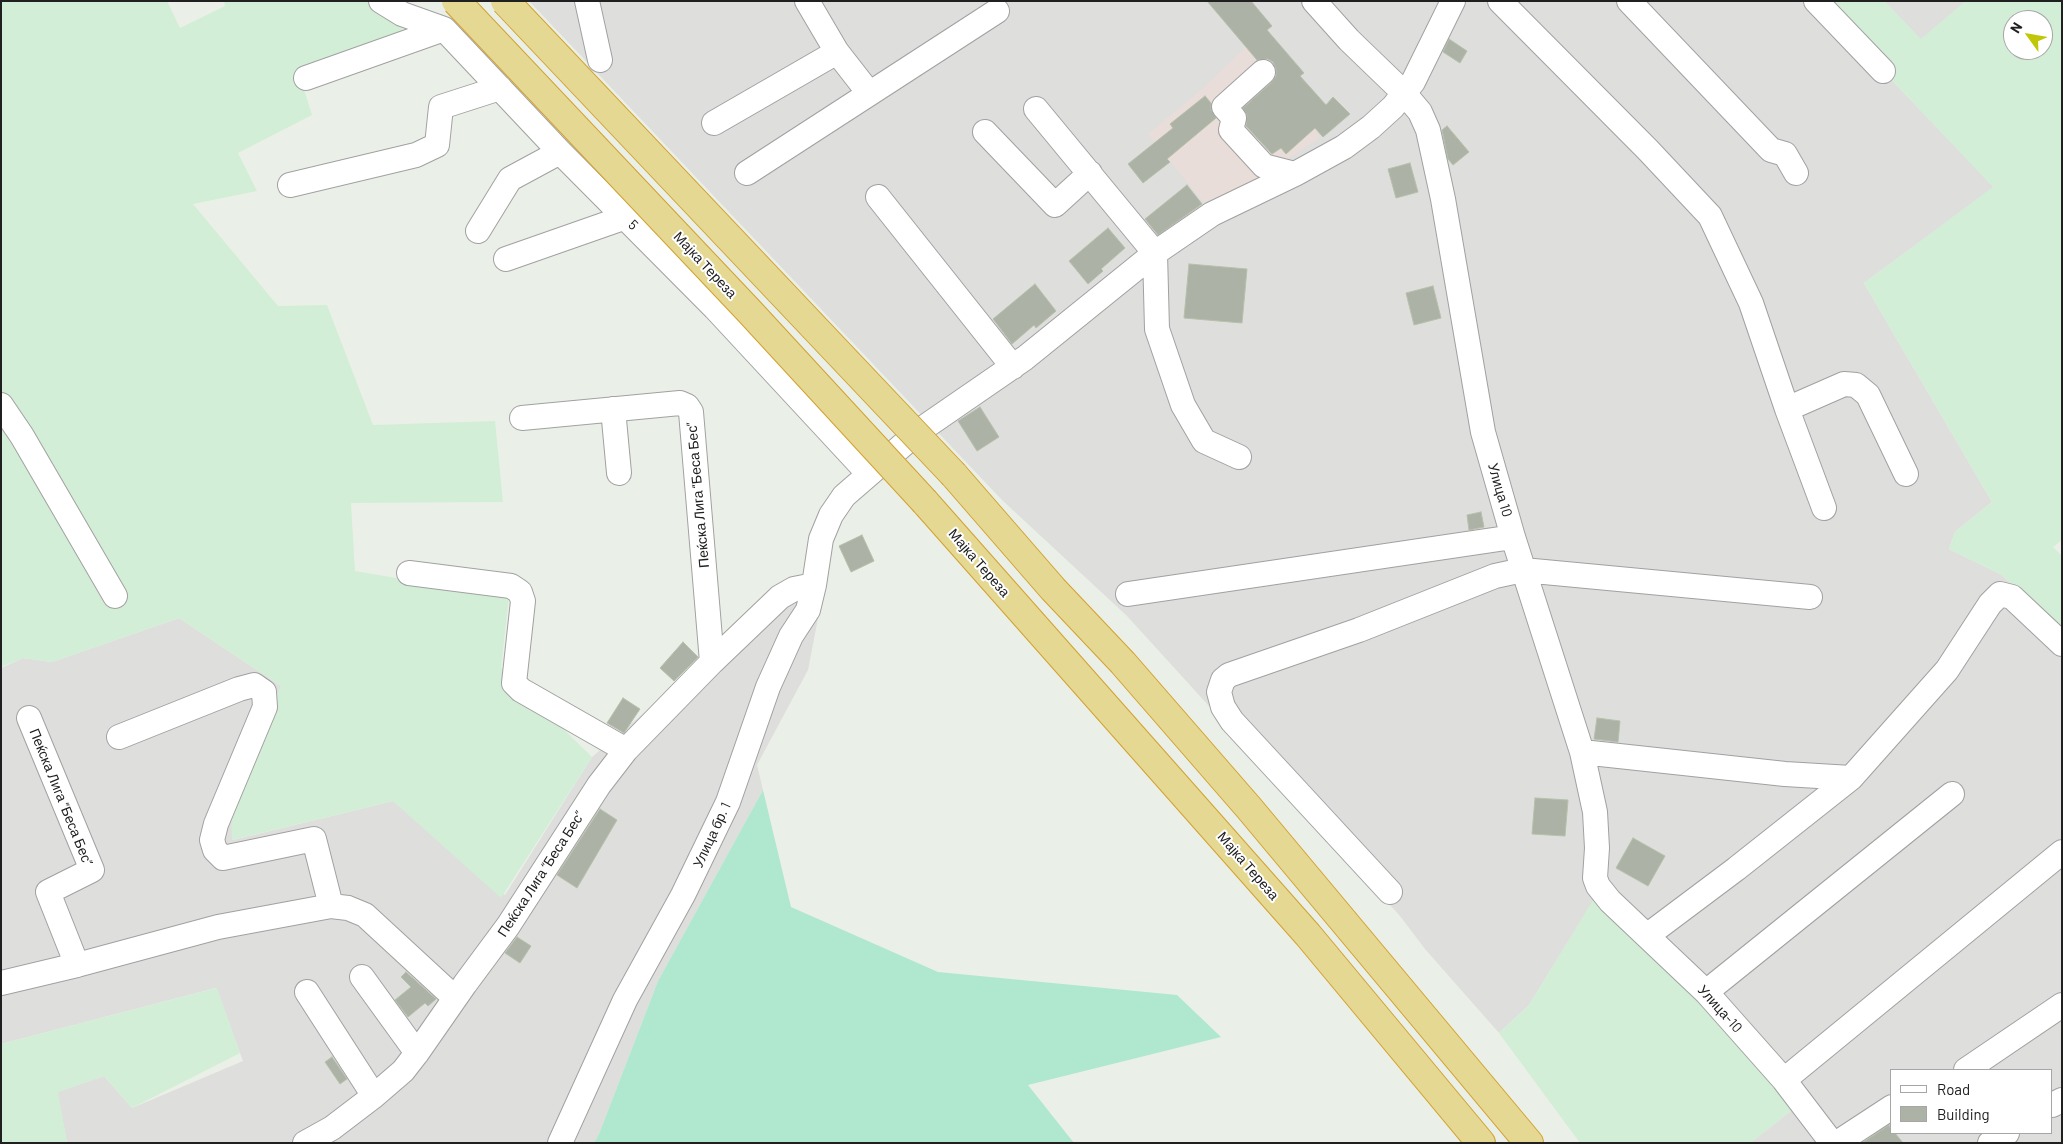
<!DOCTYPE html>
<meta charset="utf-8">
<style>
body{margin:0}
#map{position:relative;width:2063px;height:1144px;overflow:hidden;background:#eaf0e7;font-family:Barlow,sans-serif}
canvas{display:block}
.frame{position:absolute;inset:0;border:2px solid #202020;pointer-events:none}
.legend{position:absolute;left:1890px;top:1069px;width:162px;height:65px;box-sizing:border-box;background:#fff;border:1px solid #a6a6a6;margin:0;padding:6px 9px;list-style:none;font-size:15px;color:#202020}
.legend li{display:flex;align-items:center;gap:10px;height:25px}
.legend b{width:25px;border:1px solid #a6a6a6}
.north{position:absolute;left:2003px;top:10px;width:50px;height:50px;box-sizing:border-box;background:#fff;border:1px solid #a6a6a6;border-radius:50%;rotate:302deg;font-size:14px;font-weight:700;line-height:20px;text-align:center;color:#202020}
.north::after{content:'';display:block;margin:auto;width:18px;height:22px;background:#c0c708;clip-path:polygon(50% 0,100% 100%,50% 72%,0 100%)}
</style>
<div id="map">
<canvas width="2063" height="1144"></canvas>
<div class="frame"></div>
<ul class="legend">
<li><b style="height:6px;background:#fff"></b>Road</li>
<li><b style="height:14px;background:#acb2a6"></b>Building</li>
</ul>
<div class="north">N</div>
</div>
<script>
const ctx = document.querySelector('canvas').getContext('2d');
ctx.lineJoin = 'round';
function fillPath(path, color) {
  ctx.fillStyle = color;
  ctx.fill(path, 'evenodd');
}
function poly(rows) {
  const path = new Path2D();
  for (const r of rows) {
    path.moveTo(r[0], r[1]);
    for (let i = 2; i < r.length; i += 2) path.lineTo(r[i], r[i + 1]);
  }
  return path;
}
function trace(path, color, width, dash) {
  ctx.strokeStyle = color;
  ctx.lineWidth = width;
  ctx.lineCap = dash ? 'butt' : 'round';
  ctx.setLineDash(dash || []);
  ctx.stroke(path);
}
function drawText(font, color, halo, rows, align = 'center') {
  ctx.font = font + ' Barlow,sans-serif';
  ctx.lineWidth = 4;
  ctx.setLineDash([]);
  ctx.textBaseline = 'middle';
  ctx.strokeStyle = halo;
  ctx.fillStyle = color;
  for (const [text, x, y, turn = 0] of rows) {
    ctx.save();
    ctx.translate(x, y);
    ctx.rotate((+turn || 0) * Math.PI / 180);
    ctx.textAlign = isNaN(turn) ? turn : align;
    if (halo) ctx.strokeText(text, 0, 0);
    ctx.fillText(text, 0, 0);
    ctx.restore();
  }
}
fillPath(poly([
 [529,1,1816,1,1994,187,1864,283,1992,502,1955,532,1949,549,2002,575,2062,634,2062,1100,2054,1104,2062,1118,2062,1143,1750,1143,1801,1103,1595,898,1529,1005,1499,1033,1425,949,1400,916,1127,616,1002,500],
 [1892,1070,2052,1070,2052,1133,1892,1133],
 [1884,1,1966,1,1921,40],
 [810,572,823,593,808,670,757,765,763,790,658,981,599,1134,594,1143,67,1143,57,1092,104,1076,132,1108,243,1061,216,988,1,1044,1,668,23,658,52,662,179,618,281,686,231,805,233,840,393,801,505,895,592,757]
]), '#dededd');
fillPath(poly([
 [1246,47,1315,128,1320,138,1209,209,1148,134,1201,90]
]), '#e9ddd9');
fillPath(poly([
 [1,1,167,1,180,28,225,6,224,1,371,1,409,35,301,80,312,115,238,153,257,191,193,204,278,306,327,305,373,425,495,421,503,502,351,503,355,571,509,597,501,668,592,757,501,898,393,801,232,840,231,805,281,686,179,618,52,662,23,658,1,667],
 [1817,1,1884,1,1921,39,1966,1,2062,1,2062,540,2053,547,2062,556,2062,634,2002,575,1949,549,1955,532,1992,502,1864,283,1993,187],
 [2013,20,2043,20,2043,50,2013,50],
 [1595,897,1801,1103,1750,1143,1580,1143,1499,1033,1529,1005],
 [217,988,240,1053,132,1108,104,1076,58,1092,67,1143,1,1143,1,1044]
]), '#d3eed6');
fillPath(poly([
 [763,790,791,907,938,972,1177,995,1221,1037,1028,1085,1074,1143,594,1143,599,1134,658,981]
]), '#afe8ce');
const building = poly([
 [1207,1,1251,1,1272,26,1267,30,1304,73,1300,76,1326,105,1333,97,1350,114,1323,137,1315,128,1286,154,1281,148,1272,154,1246,126,1247,115,1243,108,1272,82,1276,76,1276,69,1273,62,1268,59,1257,60,1207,1],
 [1449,39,1467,51,1460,63,1443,52,1449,39],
 [1205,96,1211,103,1211,110,1216,118,1167,159,1170,162,1143,183,1128,164,1173,128,1170,124,1205,96],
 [1447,126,1469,152,1453,165,1448,159,1442,130,1447,126],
 [1410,163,1418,192,1396,198,1388,169,1410,163],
 [1187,185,1202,204,1158,235,1145,219,1187,185],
 [1108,228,1125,248,1101,269,1103,271,1088,284,1069,261,1108,228],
 [1189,264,1247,269,1242,323,1184,318,1189,264],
 [1035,284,1056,311,1036,328,1034,325,1012,344,993,319,1035,284],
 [1433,286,1441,318,1414,325,1406,293,1433,286],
 [980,407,999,437,977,451,958,421,980,407],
 [1481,512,1484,527,1469,530,1467,515,1481,512],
 [862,535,874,561,851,572,839,546,862,535],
 [683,642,698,657,674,681,660,668,683,642],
 [623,698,640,709,624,733,607,723,623,698],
 [1597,718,1620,721,1618,742,1594,739,1597,718],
 [1535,798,1568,800,1565,836,1532,834,1535,798],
 [600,809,617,820,577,888,557,875,600,809],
 [1633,838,1665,856,1648,886,1616,868,1633,838],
 [517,937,531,946,520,963,505,953,517,937],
 [406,972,436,999,428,1006,425,1003,408,1017,395,1000,411,987,401,977,406,972],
 [332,1057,347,1079,340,1084,325,1062,332,1057],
 [1889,1125,1892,1133,1895,1133,1903,1143,1862,1143,1889,1125]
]);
fillPath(building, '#acb2a6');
trace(building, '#b6c1aa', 1);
const minor = poly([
 [381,1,402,14,444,29,560,152,715,308,869,474],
 [587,1,600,60],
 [807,1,837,52,869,93],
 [1314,1,1349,40,1404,93,1420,112,1428,130,1443,199,1483,432,1513,537,1582,752,1595,812,1597,848,1595,878,1598,886,1610,901,1706,992,1784,1080,1832,1143],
 [1500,1,1648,150,1710,216,1751,303,1787,409,1824,508],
 [1629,1,1771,150,1785,154,1796,173],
 [1816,1,1883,71],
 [1263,72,1224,107,1234,118,1231,130,1264,166,1295,174],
 [306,78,444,29],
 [1036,109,1155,253,1157,329,1183,405,1204,441,1239,457],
 [714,123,837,52],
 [985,132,1055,205,1090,173],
 [747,173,997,11],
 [290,185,416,155,437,145,441,107,500,88],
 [878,197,1013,367],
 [478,231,510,179,560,152],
 [506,259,626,217],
 [1,405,22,436,115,596],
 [613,409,619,473],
 [1787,409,1844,384,1856,385,1868,395,1906,474],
 [522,418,680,403,687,406,691,412,712,662],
 [409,573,511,586,520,592,523,601,514,683,521,690,626,750],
 [1128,594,1513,537],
 [29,718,92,870,48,892,77,965],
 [119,737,239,689,254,685,264,692,265,707,216,824,212,840,215,850,223,858,314,839,331,906],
 [1582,752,1785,774,1851,778],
 [1390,892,1232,721,1223,707,1219,692,1223,680,1229,675,1359,630,1495,576,1523,570,1810,597],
 [1648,935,1736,869,1851,778,1947,670,1990,604,2000,594,2012,597,2062,644],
 [362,977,417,1053],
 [1,983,77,965,218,927,331,906,348,908,365,915,455,998],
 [307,992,374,1096],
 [1706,992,1952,794],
 [1966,1070,2062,1005],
 [1784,1080,2062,852],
 [2052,1105,2062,1100],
 [305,1143,332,1128,374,1096,403,1071,417,1053,465,984,508,926,599,785,626,750,712,662,780,597,794,589,814,585],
 [560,1143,625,1000,683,895,728,802,768,687,791,636,808,610,814,585,821,539,831,515,844,496,919,431,1025,358,1155,253,1212,214,1295,174,1344,147,1371,127,1393,107,1413,82,1453,1],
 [1837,1143,1892,1107],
 [1990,1143,2007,1133]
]);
const highway = poly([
 [954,475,1053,589,1123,663,1249,808,1529,1143],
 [925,502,1308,935,1481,1143]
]);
trace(minor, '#a1a1a1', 26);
trace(highway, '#d4a12e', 30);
trace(minor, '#fff', 24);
trace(highway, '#e4d892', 28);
const highwayBridge = poly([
 [456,1,750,312,925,502],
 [505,1,954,475]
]);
trace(highwayBridge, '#d4a12e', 30, []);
trace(highwayBridge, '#e4d892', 28);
drawText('14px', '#202020', '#fff', [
 ["5",633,225,45],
 ["Мајка Тереза",705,265,47],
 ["Улица 10",1500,490,74],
 ["Пеќска Лига “Беса Бес”",698,495,-95],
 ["Мајка Тереза",979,563,49],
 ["Пеќска Лига “Беса Бес”",61,797,68],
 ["Улица бр. 1",712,835,-65],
 ["Мајка Тереза",1248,866,49],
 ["Пеќска Лига “Беса Бес”",541,874,-57],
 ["Улица-10",1720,1009,48]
]);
</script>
